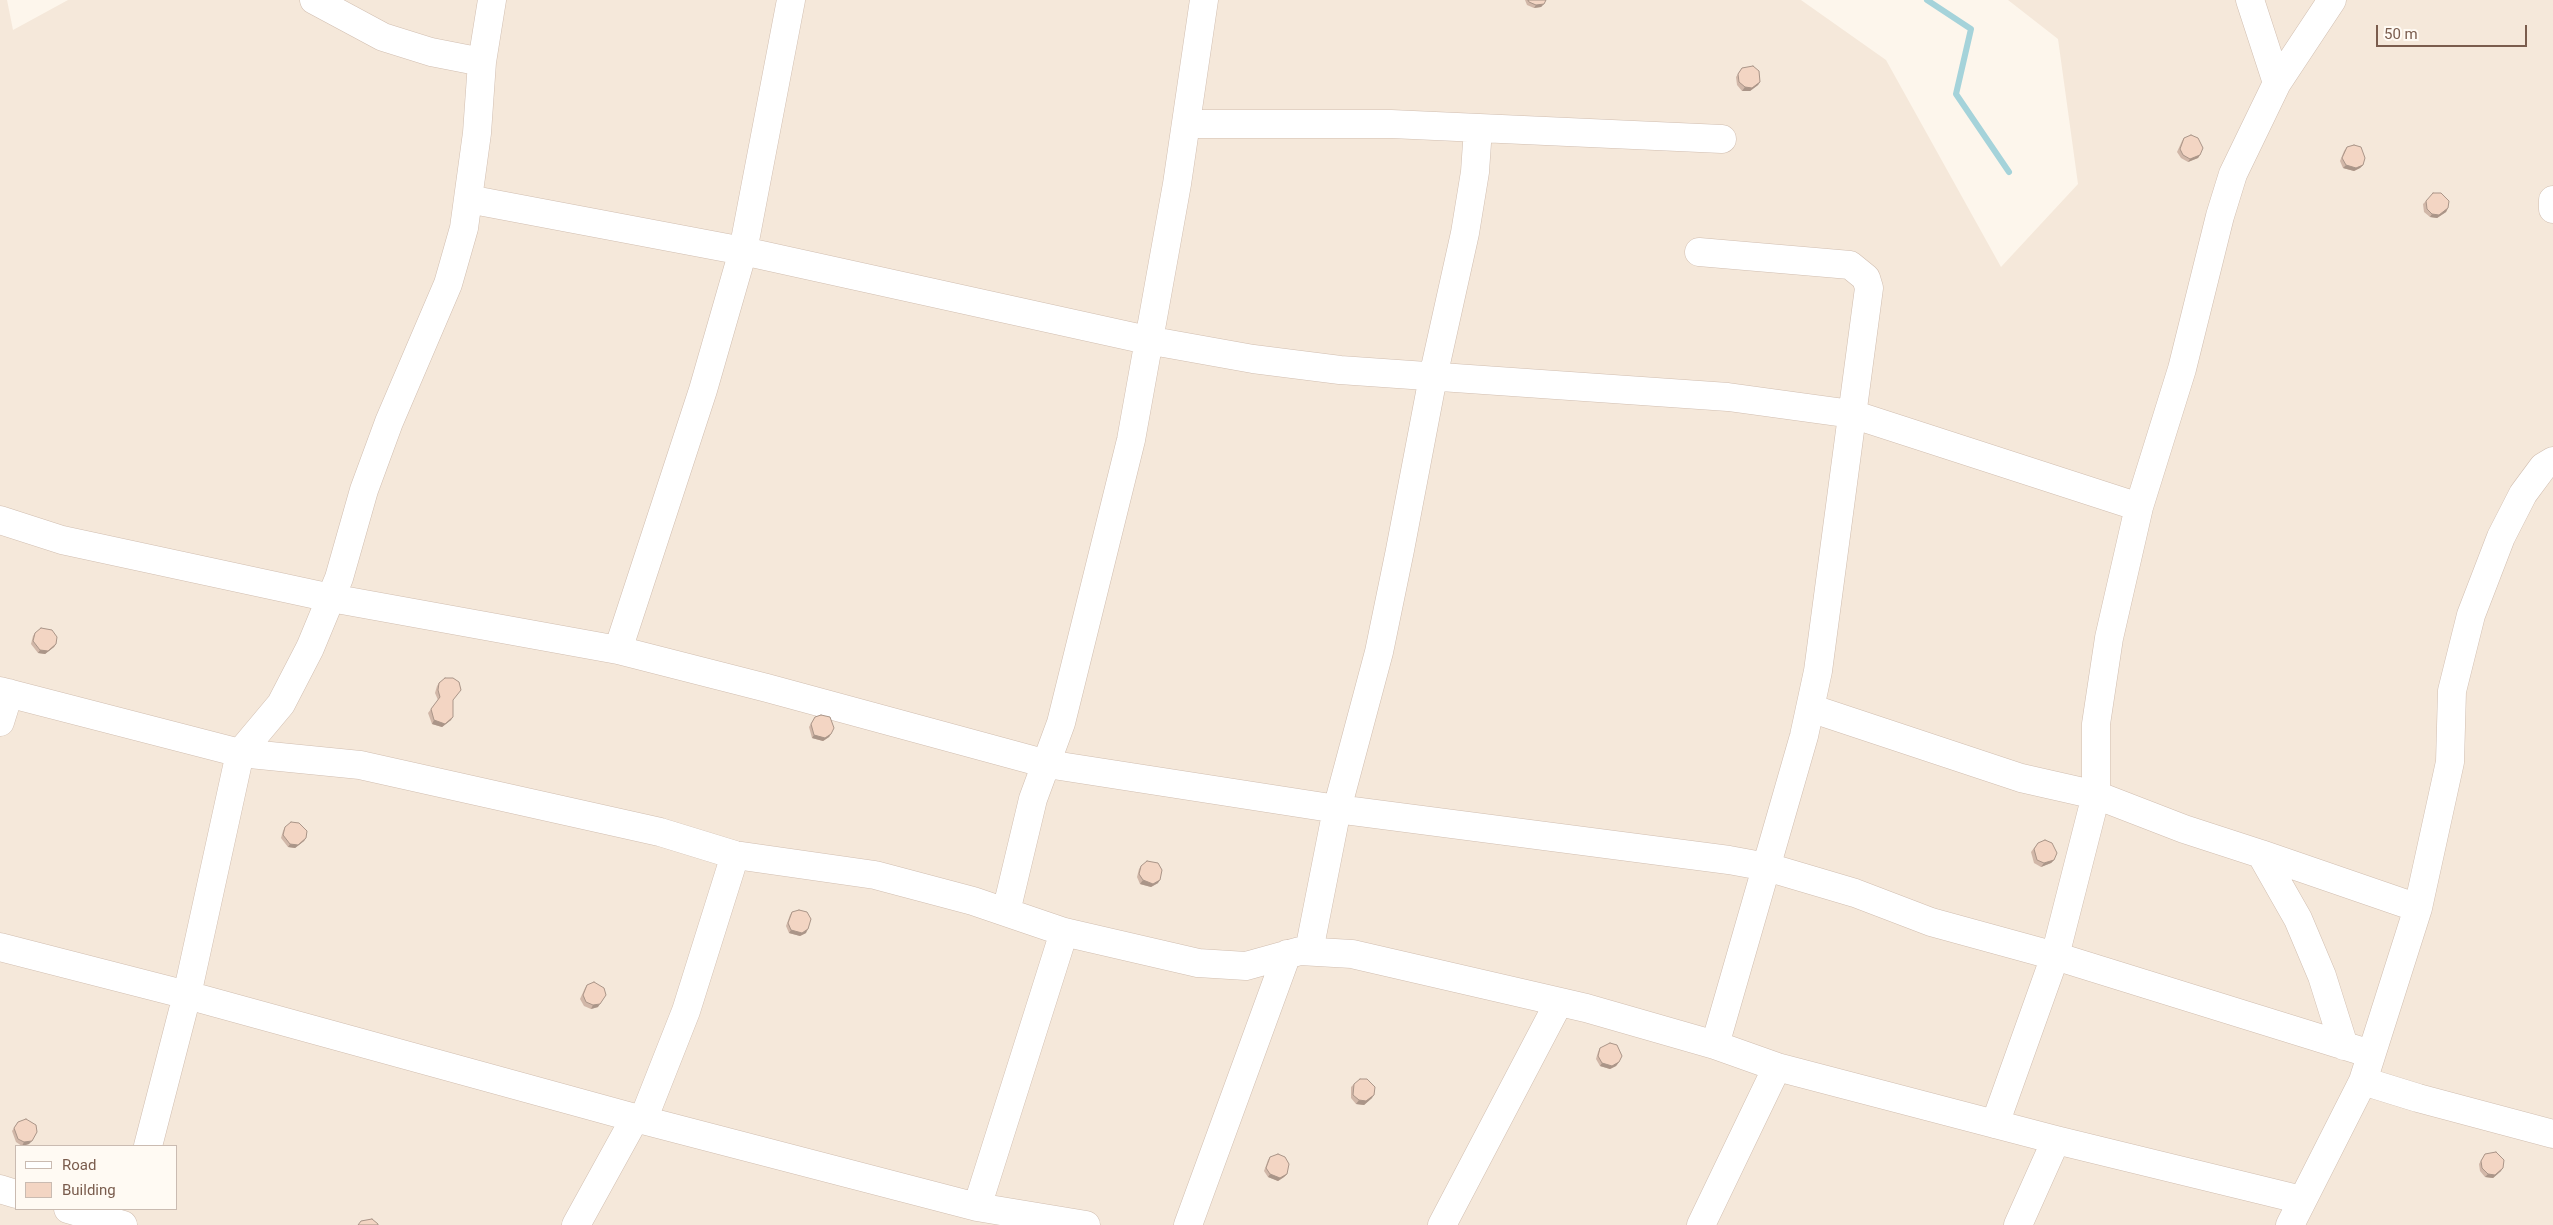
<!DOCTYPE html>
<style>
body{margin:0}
#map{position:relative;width:2553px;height:1225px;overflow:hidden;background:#fdf6ec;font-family:Roboto,sans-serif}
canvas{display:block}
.legend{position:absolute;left:15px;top:1145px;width:162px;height:65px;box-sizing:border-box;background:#fffaf3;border:1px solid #cabbb1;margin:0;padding:6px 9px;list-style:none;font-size:15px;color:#7a5c4d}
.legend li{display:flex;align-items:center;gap:10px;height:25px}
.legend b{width:25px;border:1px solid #cabbb1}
.scale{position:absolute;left:2376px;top:25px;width:151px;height:22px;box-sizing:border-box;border:2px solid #7a5c4d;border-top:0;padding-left:6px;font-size:15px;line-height:18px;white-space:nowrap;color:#7a5c4d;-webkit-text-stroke:4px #fffaf3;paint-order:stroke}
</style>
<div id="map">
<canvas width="2553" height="1225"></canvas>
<ul class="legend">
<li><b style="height:6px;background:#fff"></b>Road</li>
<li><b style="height:14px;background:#f3d5c3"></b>Building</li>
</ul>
<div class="scale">50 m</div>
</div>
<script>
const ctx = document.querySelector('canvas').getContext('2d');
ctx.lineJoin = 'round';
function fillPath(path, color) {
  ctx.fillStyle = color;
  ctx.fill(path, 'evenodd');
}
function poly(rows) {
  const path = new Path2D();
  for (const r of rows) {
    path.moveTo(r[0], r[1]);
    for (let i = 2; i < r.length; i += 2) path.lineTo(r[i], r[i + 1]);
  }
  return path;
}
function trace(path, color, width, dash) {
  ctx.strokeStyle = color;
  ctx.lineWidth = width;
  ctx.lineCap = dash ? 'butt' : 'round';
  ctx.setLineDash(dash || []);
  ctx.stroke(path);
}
fillPath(poly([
 [0,0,7,0,13,30,68,0,1801,0,1886,60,2001,267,2078,184,2058,39,2008,0,2553,0,2553,1225,0,1225],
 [16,1146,176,1146,176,1209,16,1209]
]), '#f5e8da');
trace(poly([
 [1927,0,1971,29,1956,94,2009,172]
]), '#a5d3da', 6);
const minor = poly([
 [314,0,383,37,431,52,482,62],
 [2250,0,2277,83],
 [1186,124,1391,124,1722,139],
 [468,199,743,251,1147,340,1253,359,1340,370,1728,397,1852,414,2139,507],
 [2553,200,2553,209],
 [1699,252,1850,265,1866,278,1869,288,1818,671,1804,736,1715,1045],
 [0,520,62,540,331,598,618,650,767,688,1047,764,1337,809,1729,860,1767,867,1855,893,1931,922,2055,956,2371,1054],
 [618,650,703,390,743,251,791,0],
 [0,691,240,753,360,765,660,832,735,855,875,875,973,901,1064,932,1198,963,1246,966,1300,951,1352,954,1586,1008,1715,1045,1777,1067,2056,1140,2302,1200],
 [1810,708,2021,778,2096,795,2184,829,2261,854,2298,919,2322,976,2344,1046],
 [0,722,9,693],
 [2261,854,2418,908],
 [1006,912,1033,799,1061,723,1131,440,1177,184,1204,0],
 [0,947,187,995,635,1118,977,1207,1086,1225],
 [1309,951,1337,809,1379,652,1400,550,1433,377,1465,233,1475,172,1478,128],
 [2363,1081,2418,1098,2553,1134],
 [643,1120,686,1011,735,855],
 [1995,1124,2055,956,2096,795,2096,724,2109,638,2139,507,2182,369,2220,216,2233,174,2277,83,2332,0],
 [148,1146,187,995,240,753,281,704,310,648,339,578,364,490,389,422,448,284,464,228,477,133,482,62,492,0],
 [0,1189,16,1194],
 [977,1207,1064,932],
 [68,1209,123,1225],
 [576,1225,635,1118],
 [1188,1225,1287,954],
 [1442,1225,1559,1002],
 [1701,1225,1777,1067],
 [2018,1225,2056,1140],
 [2290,1225,2363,1081,2418,908,2450,762,2452,691,2471,615,2501,537,2523,494,2543,467,2553,461]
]);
trace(minor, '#d1beb0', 29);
trace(minor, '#fff', 28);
fillPath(poly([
 [1525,0,1546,0,1541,7,1534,8,1527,5],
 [1742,68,1760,82,1758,85,1750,91,1742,91,1737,85,1736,77],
 [2184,138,2200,155,2198,158,2188,162,2181,158,2177,152,2182,141],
 [2347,147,2363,165,2360,168,2354,171,2343,168,2340,161,2344,151],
 [2426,201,2448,208,2446,212,2437,218,2430,217,2424,212,2423,204],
 [35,633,56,644,54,647,45,654,38,653,31,644,33,636],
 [439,683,453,700,451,720,442,727,432,724,428,713,438,700,435,693,437,686],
 [815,717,831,734,829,737,823,741,812,738,809,727],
 [285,827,306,838,304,841,295,848,288,847,281,838,283,831],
 [2038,843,2054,860,2051,863,2041,867,2034,863,2031,852],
 [1141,866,1158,883,1151,887,1140,884,1137,877,1139,869],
 [792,912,806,933,800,936,789,933,786,926,790,915],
 [587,985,598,1007,591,1009,584,1006,580,999,585,988],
 [1600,1048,1619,1062,1616,1066,1610,1069,1600,1066,1596,1059,1598,1052],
 [1354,1084,1372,1098,1364,1105,1356,1104,1351,1098,1351,1087],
 [18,1122,29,1144,22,1146,16,1142,12,1131],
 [2485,1154,2501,1171,2493,1178,2485,1177,2480,1171,2479,1164],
 [1270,1157,1287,1174,1284,1177,1278,1181,1268,1177,1264,1171,1268,1160]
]), '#d1b7a8');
fillPath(poly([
 [1544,4,1541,7,1534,8,1536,5],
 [1760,82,1758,85,1750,91,1742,91,1745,87],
 [2200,155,2198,158,2188,162,2190,159],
 [2346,165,2363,165,2360,168,2354,171,2343,168],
 [2448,208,2446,212,2437,218,2430,217,2432,214],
 [56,644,54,647,45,654,38,653,40,650],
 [453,717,451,720,442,727,432,724,434,720],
 [831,734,829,737,823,741,812,738,814,735],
 [306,838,304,841,295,848,288,847,290,844],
 [2054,860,2051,863,2041,867,2044,863],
 [1143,880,1160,880,1158,883,1151,887,1140,884],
 [808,929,806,933,800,936,789,933,791,930],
 [600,1004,598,1007,591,1009,593,1005],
 [1619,1062,1616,1066,1610,1069,1600,1066,1602,1063],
 [1374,1095,1372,1098,1364,1105,1356,1104,1359,1100],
 [32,1141,29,1144,22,1146,24,1142],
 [2503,1168,2501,1171,2493,1178,2485,1177,2488,1174],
 [1270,1174,1287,1174,1284,1177,1278,1181,1268,1177]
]), '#aa9588');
const building = poly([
 [1528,0,1546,0,1544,4,1536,5,1529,2,1528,0],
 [1753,66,1759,71,1760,82,1752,88,1745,87,1739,82,1738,74,1742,68,1753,66],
 [2191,135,2198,138,2203,148,2200,155,2190,159,2183,155,2180,149,2184,138,2191,135],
 [2354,145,2361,147,2365,158,2363,165,2356,168,2346,165,2342,158,2347,147,2354,145],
 [2433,193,2441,193,2449,201,2448,208,2439,215,2432,214,2427,209,2426,201,2433,193],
 [41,628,52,630,57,637,56,644,48,651,40,650,33,641,35,633,41,628],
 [445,678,453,678,459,682,461,690,453,700,453,717,445,724,434,720,431,709,440,697,438,690,439,683,445,678],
 [821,715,830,717,834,728,831,734,825,738,814,735,811,724,815,717,821,715],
 [291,822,299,823,307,831,306,838,298,845,290,844,283,835,285,827,291,822],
 [2045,840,2052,843,2057,853,2054,860,2044,863,2037,860,2034,849,2038,843,2045,840],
 [1147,861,1158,863,1162,870,1160,880,1153,884,1143,880,1139,874,1141,866,1147,861],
 [799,910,807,912,811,919,808,929,802,933,791,930,788,923,792,912,799,910],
 [594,982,604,988,606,995,600,1004,593,1005,586,1002,583,995,587,985,594,982],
 [1610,1043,1617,1045,1622,1056,1619,1062,1612,1066,1602,1063,1598,1056,1600,1048,1610,1043],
 [1360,1079,1367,1079,1375,1087,1374,1095,1366,1101,1359,1100,1353,1095,1354,1084,1360,1079],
 [26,1119,36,1125,37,1132,32,1141,24,1142,18,1139,14,1128,18,1122,26,1119],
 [2496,1152,2504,1160,2503,1168,2495,1175,2488,1174,2482,1168,2481,1161,2485,1154,2496,1152],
 [1278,1154,1285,1157,1289,1164,1287,1174,1280,1178,1270,1174,1266,1168,1270,1157,1278,1154],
 [372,1219,378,1224,378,1225,358,1225,361,1221,372,1219]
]);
fillPath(building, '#f3d5c3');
trace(building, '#aa9588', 1);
</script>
